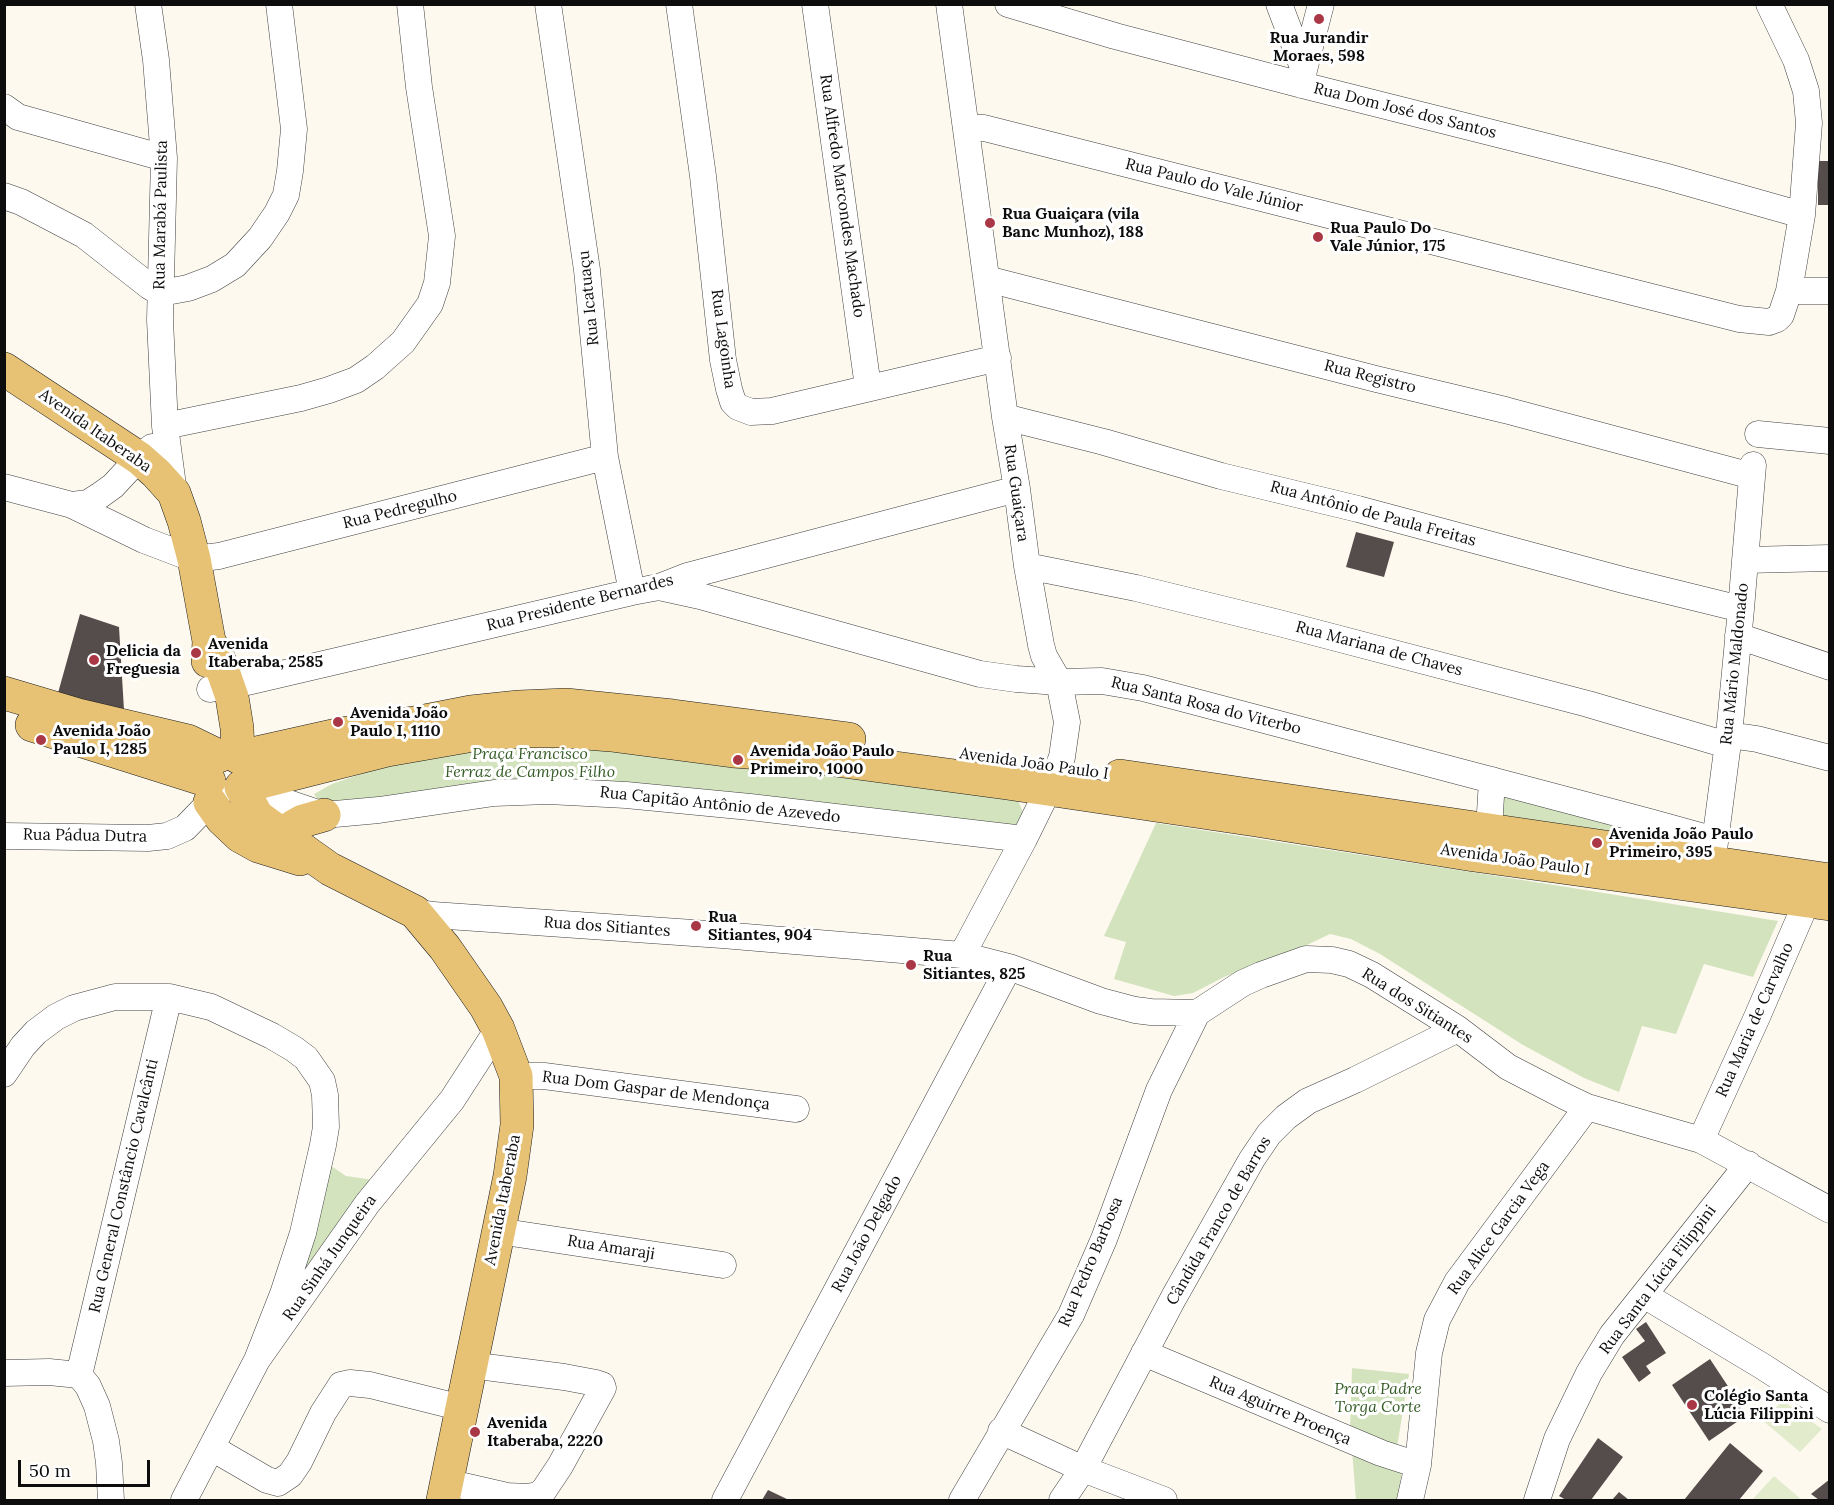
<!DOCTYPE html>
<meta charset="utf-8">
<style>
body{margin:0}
#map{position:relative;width:1834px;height:1505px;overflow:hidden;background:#fdf9ef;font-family:Lora,serif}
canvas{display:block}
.frame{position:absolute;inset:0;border:6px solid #0d0d0d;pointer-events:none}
.scale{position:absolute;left:18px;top:1460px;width:132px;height:27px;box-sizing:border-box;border:3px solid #0d0d0d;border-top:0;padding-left:8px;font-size:18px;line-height:21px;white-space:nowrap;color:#0d0d0d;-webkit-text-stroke:4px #fff;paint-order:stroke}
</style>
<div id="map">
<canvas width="1834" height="1505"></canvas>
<div class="frame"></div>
<div class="scale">50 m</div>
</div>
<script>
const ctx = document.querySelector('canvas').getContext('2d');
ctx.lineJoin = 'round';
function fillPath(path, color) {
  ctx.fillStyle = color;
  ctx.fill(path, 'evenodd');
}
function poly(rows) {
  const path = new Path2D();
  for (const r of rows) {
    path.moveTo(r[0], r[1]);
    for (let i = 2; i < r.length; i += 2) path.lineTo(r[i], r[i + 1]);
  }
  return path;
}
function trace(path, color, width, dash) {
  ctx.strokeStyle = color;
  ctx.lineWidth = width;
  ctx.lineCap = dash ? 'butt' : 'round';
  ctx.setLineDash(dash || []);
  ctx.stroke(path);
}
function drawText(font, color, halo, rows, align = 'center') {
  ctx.font = font + ' Lora,serif';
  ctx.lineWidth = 6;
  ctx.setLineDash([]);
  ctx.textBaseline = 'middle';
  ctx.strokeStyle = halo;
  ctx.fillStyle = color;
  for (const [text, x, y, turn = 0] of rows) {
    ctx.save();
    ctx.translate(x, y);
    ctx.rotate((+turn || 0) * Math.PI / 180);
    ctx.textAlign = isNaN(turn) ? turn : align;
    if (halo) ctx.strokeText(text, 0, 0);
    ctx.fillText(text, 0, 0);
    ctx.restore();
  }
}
fillPath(poly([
 [528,741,1015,793,1025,817,1018,828,717,796,326,811,314,794,332,784,367,772,433,755],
 [1487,784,1657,832,1712,863,1506,832],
 [1156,823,1554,885,1778,921,1753,977,1704,964,1676,1034,1642,1026,1619,1092,1584,1078,1523,1045,1380,954,1351,939,1330,934,1309,944,1224,977,1193,993,1174,996,1114,979,1126,942,1104,936],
 [312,1153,346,1176,374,1180,278,1310],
 [1352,1368,1409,1374,1397,1447,1350,1432],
 [1352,1450,1402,1465,1399,1500,1356,1500]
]), '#d3e3bd');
fillPath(poly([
 [1783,1401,1822,1429,1800,1452,1762,1420],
 [1774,1476,1802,1500,1752,1500]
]), '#e3ebcd');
fillPath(poly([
 [1818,161,1830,161,1830,205,1818,205],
 [1356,532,1394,542,1384,577,1346,567],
 [80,614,119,627,124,710,58,693],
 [1646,1322,1666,1353,1646,1366,1651,1373,1639,1382,1622,1357,1645,1341,1636,1329],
 [1710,1359,1747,1415,1709,1441,1672,1385],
 [1598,1438,1623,1457,1591,1500,1566,1500,1559,1496],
 [1730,1443,1763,1471,1739,1500,1684,1500],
 [1830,1479,1830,1500,1819,1500,1811,1494],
 [768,1490,789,1500,762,1500],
 [1619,1492,1629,1500,1612,1500]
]), '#544d4b');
const minor = poly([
 [148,4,156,60,164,158,160,320,165,426,174,493],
 [548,4,587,270,605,457,632,592],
 [679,4,703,176,723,360,729,389,733,402,738,407,751,412,772,411,998,358],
 [815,4,868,387],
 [949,4,1005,417,1017,489,1027,566,1041,645,1044,656,1059,682,1067,722,1062,757,1053,780,1024,839,962,955],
 [1008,4,1115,36,1302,85,1664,176,1802,215],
 [1279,4,1304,70],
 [1302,85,1304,70,1321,4],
 [4,107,18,117,164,158],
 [966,127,984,128,1739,319,1769,322,1777,319,1781,315,1789,291,1802,215,1809,123,1806,91,1796,60,1769,4],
 [4,196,21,202,84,235,149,286,161,293,188,288,212,279,235,265,260,238,277,213,286,195,290,171,294,129,279,4],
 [987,279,1376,379,1505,410,1752,476],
 [1789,291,1830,291],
 [1005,417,1104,442,1221,476,1358,509,1623,580,1741,609],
 [165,426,301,398,329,390,356,380,375,367,403,342,430,304,437,283,442,236,419,87,410,4],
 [1758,434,1830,441],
 [4,487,72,505,144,540,194,559,219,556,605,457],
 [72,505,88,503,99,496,113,486,139,458,152,447],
 [1745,560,1830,558],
 [1027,566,1136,588,1279,623,1588,704,1727,745],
 [659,587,700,596,980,674,1016,679,1059,682,1102,681,1143,688,1650,822,1715,840],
 [1738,636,1830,667],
 [210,689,247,682,632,592,659,587,687,576,1017,489],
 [1729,735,1757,739,1830,758],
 [241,787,324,815,379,810,494,793,548,791,626,795,750,807,1024,839],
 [1489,829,1492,780],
 [4,836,148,838,167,836,185,828,220,792],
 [1713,857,1729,735,1741,609,1753,465],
 [415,912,433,915,722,935,962,955,1009,967,1101,1001,1135,1010,1151,1012,1197,1013,1243,983,1261,975,1306,959,1332,960,1349,964,1372,975,1458,1029,1508,1067,1564,1096,1587,1107,1701,1140,1830,1210],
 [4,1074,23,1046,36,1032,56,1017,74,1008,115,997,169,997,211,1007,272,1036,294,1049,306,1058,322,1081,325,1095,326,1127,323,1145,303,1233,283,1294,257,1360],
 [516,1076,544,1076,796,1109],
 [1701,1140,1757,1017,1807,901],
 [498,1231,723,1265],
 [1644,1295,1762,1366,1830,1410],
 [1144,1353,1381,1453,1418,1465],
 [4,1373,49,1372,79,1375,88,1386,97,1406,106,1441,109,1463,111,1500],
 [79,1375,169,997],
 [1001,1431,1083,1469,1164,1500],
 [212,1448,267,1480,278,1483,290,1475,299,1462,323,1413,341,1385,350,1383,370,1385,462,1408],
 [446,1482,507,1496,527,1497,538,1495,544,1490,560,1466,603,1388,602,1385,596,1383,564,1377,470,1365],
 [184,1500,257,1360,367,1204,452,1100,498,1029],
 [725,1500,1009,967],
 [962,1500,1071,1315,1104,1239,1159,1090,1197,1013],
 [1062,1500,1083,1469,1174,1297,1252,1159,1269,1134,1286,1117,1308,1101,1355,1080,1458,1029],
 [1410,1500,1418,1465,1429,1353,1437,1320,1457,1282,1587,1107],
 [1537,1500,1557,1439,1589,1373,1612,1335,1748,1164]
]);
const major = poly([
 [4,369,139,458,156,473,174,493,184,521,194,559,209,641,208,661],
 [209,641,219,660,232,697,237,728,238,757,341,734,420,722,471,712,519,707,566,705,673,716,849,739],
 [4,693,78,715,188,741,219,756],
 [32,725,209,781],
 [1120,776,1830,880],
 [210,802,222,819,240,836,258,846,300,859],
 [293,842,292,835,294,826,303,821,324,815],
 [443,1500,510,1176,517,1125,516,1076,498,1029,486,1007,445,948,415,912,330,869,306,852,257,816,241,787,387,750,473,735,520,731,563,731,611,735,733,751,806,756,1007,783,1256,820,1474,855,1830,904]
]);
trace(minor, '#404040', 27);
trace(major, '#1e1e1e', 34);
trace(minor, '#fff', 26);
trace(major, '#e7c275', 33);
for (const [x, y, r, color] of [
 [1319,19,6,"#aa3745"],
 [990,223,6,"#aa3745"],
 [1318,237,6,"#aa3745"],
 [196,653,6,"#aa3745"],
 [94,660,6,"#aa3745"],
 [338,722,6,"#aa3745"],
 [41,740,6,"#aa3745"],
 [738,760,6,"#aa3745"],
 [1597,843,6,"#aa3745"],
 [696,926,6,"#aa3745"],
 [911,965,6,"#aa3745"],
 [1692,1405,6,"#aa3745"],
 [475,1432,6,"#aa3745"]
]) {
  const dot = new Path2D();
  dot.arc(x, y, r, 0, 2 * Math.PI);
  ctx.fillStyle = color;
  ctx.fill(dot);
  trace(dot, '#fff', 2);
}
drawText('bold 16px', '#0d0d0d', '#fff', [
 ["Rua Jurandir",1319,38,"center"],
 ["Moraes, 598",1319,56,"center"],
 ["Rua Guaiçara (vila",1002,214],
 ["Banc Munhoz), 188",1002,232],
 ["Rua Paulo Do",1330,228],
 ["Vale Júnior, 175",1330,246],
 ["Avenida",208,644],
 ["Itaberaba, 2585",208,662],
 ["Delicia da",106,651],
 ["Freguesia",106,669],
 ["Avenida João",350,713],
 ["Paulo I, 1110",350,731],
 ["Avenida João",53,731],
 ["Paulo I, 1285",53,749],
 ["Avenida João Paulo",750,751],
 ["Primeiro, 1000",750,769],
 ["Avenida João Paulo",1609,834],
 ["Primeiro, 395",1609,852],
 ["Rua",708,917],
 ["Sitiantes, 904",708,935],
 ["Rua",923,956],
 ["Sitiantes, 825",923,974],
 ["Colégio Santa",1704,1396],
 ["Lúcia Filippini",1704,1414],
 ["Avenida",487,1423],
 ["Itaberaba, 2220",487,1441]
], 'left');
drawText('16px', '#0d0d0d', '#fff', [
 ["Rua Dom José dos Santos",1405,111,14],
 ["Rua Paulo do Vale Júnior",1214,186,14],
 ["Rua Alfredo Marcondes Machado",842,196,82],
 ["Rua Marabá Paulista",161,215,-89],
 ["Rua Icatuaçu",589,298,-96],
 ["Rua Lagoinha",723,339,82],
 ["Rua Registro",1370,377,14],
 ["Avenida Itaberaba",95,431,35],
 ["Rua Guaiçara",1016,493,82],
 ["Rua Pedregulho",400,510,-14],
 ["Rua Antônio de Paula Freitas",1373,514,15],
 ["Rua Presidente Bernardes",580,603,-14],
 ["Rua Mariana de Chaves",1379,649,15],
 ["Rua Mário Maldonado",1735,664,-84],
 ["Rua Santa Rosa do Viterbo",1206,706,14],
 ["Avenida João Paulo I",1034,764,8],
 ["Rua Capitão Antônio de Azevedo",720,805,6],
 ["Rua Pádua Dutra",85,836,1],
 ["Avenida João Paulo I",1515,860,8],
 ["Rua dos Sitiantes",607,927,4],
 ["Rua dos Sitiantes",1417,1006,32],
 ["Rua Maria de Carvalho",1755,1020,-66],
 ["Rua Dom Gaspar de Mendonça",656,1091,7],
 ["Rua General Constâncio Cavalcânti",124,1186,-77],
 ["Avenida Itaberaba",503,1200,-79],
 ["Cândida Franco de Barros",1219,1221,-60],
 ["Rua Alice Garcia Vega",1499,1228,-54],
 ["Rua João Delgado",867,1234,-62],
 ["Rua Amaraji",611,1248,9],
 ["Rua Sinhá Junqueira",330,1258,-55],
 ["Rua Pedro Barbosa",1091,1262,-67],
 ["Rua Santa Lúcia Filippini",1658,1280,-53],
 ["Rua Aguirre Proença",1280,1411,23]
]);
drawText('italic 16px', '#355c26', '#fff', [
 ["Praça Francisco",530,754],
 ["Ferraz de Campos Filho",530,772],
 ["Praça Padre",1378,1389],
 ["Torga Corte",1378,1407]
]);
</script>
